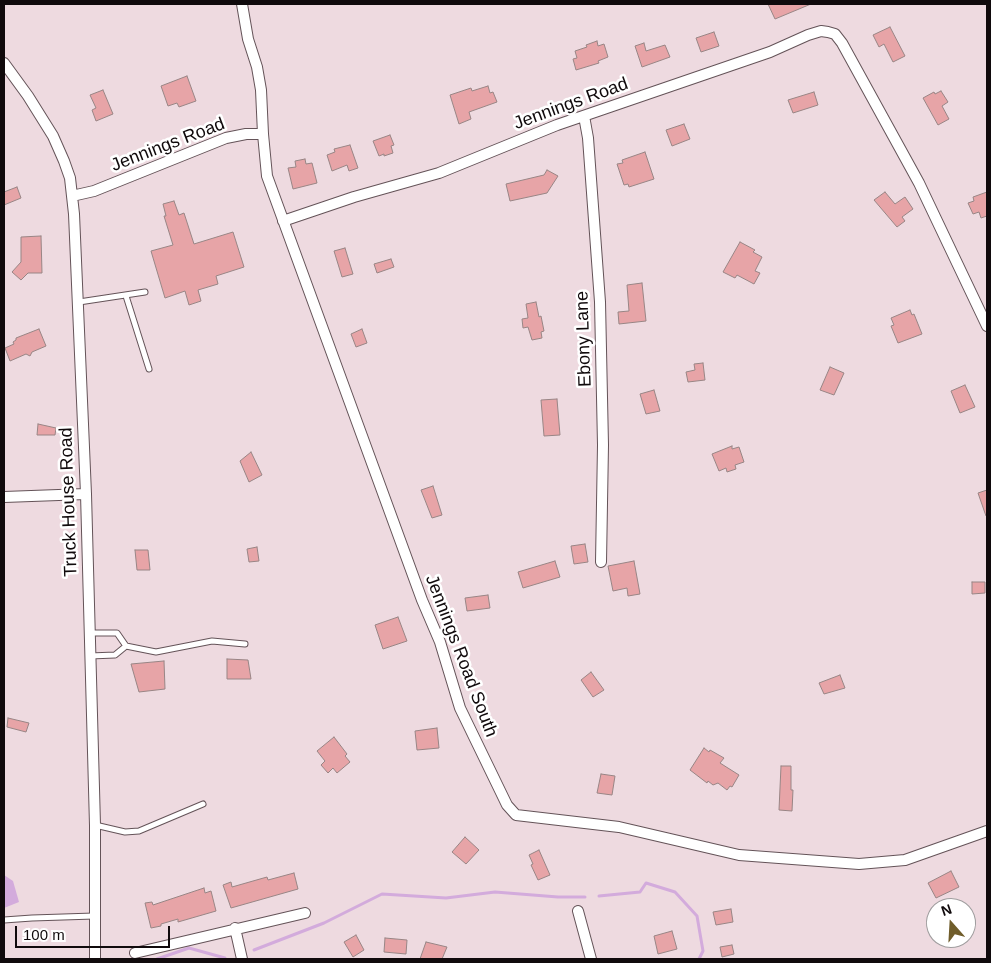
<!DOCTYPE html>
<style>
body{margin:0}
#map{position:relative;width:991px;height:963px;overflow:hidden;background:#eedae0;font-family:Helvetica,sans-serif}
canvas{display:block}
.frame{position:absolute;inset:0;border:5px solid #100a0c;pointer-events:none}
.north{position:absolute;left:926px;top:898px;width:50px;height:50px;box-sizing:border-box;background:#fff;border:1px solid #9f9d9e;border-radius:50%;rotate:341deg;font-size:14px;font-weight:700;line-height:20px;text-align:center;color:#100a0c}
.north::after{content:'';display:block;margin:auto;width:18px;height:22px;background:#705d2b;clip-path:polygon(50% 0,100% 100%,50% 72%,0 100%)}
.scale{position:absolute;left:15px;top:926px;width:155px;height:22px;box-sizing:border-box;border:2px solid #100a0c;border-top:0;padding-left:6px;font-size:15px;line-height:18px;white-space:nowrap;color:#100a0c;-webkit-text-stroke:4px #fff;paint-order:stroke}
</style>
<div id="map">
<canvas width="991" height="963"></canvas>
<div class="frame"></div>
<div class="north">N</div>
<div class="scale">100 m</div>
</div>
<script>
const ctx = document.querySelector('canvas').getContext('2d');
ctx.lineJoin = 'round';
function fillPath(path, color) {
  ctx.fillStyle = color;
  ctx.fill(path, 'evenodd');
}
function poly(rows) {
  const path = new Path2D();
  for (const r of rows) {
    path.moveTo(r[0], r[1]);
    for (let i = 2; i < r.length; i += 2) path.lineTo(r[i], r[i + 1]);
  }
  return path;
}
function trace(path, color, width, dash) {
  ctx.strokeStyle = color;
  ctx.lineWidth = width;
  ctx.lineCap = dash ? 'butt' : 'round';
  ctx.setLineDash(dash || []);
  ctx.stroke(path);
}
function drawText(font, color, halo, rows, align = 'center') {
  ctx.font = font + ' Helvetica,sans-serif';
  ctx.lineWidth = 5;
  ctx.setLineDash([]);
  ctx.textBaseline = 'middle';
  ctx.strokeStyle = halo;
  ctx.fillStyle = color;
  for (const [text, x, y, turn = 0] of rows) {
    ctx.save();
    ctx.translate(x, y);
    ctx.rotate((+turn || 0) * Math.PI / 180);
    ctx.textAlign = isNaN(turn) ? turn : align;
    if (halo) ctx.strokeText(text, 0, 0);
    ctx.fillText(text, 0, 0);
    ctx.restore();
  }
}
fillPath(poly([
 [4,875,13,881,19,902,4,908]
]), '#d3abdc');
trace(poly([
 [599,896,640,892,646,883,675,892,697,916,703,951,699,959],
 [254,950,324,923,382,894,446,898,495,892,558,897,585,897],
 [157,959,189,948,225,958]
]), '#d3abdc', 3);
const building = poly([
 [768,4,811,4,775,19,768,4],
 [890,27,905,56,893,62,884,44,879,47,873,35,890,27],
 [714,32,719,46,701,52,696,38,714,32],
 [597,41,598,46,604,44,608,57,598,61,599,63,576,70,573,59,577,58,575,51,587,47,586,45,597,41],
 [644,43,646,51,665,45,670,57,642,67,635,46,644,43],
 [187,76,196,101,179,107,177,103,168,106,161,86,187,76],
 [488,86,490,93,493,92,497,102,469,112,471,119,459,124,450,95,471,88,472,91,488,86],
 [103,90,113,114,96,121,92,110,96,108,90,95,103,90],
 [941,91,948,102,942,106,949,119,938,125,923,98,934,92,935,94,941,91],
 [814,92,818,105,793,113,788,100,814,92],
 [684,124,690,139,672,146,666,130,684,124],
 [390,135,394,145,391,146,393,153,384,156,384,154,379,156,373,141,390,135],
 [350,145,358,168,349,171,347,165,332,171,327,155,335,152,334,149,350,145],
 [645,152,654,179,629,187,628,184,624,185,617,164,623,163,622,160,645,152],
 [305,159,306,164,312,163,317,183,293,189,288,168,296,167,295,161,305,159],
 [547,170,558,176,547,193,510,201,506,184,544,175,547,170],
 [17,187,21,198,4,205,4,192,17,187],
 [885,192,895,204,905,197,913,209,902,217,905,221,897,227,874,200,885,192],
 [987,192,987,216,981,218,979,212,973,214,968,203,974,201,973,197,987,192],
 [174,201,179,215,184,213,194,244,233,232,244,267,216,276,218,284,198,290,201,301,189,305,185,291,165,298,151,251,173,245,164,216,166,216,163,204,174,201],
 [41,236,42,273,28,273,21,280,12,272,21,262,21,237,41,236],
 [740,242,755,250,753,252,762,257,755,271,760,273,754,284,737,275,735,278,723,272,740,242],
 [345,248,353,274,342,277,334,251,345,248],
 [391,259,394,267,377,273,374,264,391,259],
 [642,283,646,321,619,324,618,312,629,311,627,285,642,283],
 [536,302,539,317,541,316,544,331,541,332,542,338,532,340,528,327,523,328,522,319,528,318,526,304,536,302],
 [910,310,912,315,914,314,922,334,898,343,891,326,894,325,891,318,910,310],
 [39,329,46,346,32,352,30,356,26,354,10,361,5,348,14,344,13,342,16,340,16,338,39,329],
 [362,329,367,343,356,347,351,334,362,329],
 [703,363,705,380,688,382,686,372,695,370,694,364,703,363],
 [830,367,844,373,834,395,820,390,830,367],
 [965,385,975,407,960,413,951,391,965,385],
 [654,390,660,411,646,414,640,394,654,390],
 [557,399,560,435,544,436,541,400,557,399],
 [38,424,56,428,55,435,37,435,38,424],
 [732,446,732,449,739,447,744,462,735,465,736,469,727,472,726,468,719,471,712,454,732,446],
 [251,452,262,475,249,482,240,461,251,452],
 [433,486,442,515,432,518,421,490,433,486],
 [987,490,987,515,986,516,978,493,987,490],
 [585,544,588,562,574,564,571,546,585,544],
 [257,547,259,561,249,562,247,549,257,547],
 [135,550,148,550,150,570,137,570,135,550],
 [555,561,560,577,523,588,518,572,555,561],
 [634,561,640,594,628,596,627,588,613,591,608,566,634,561],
 [972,582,985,582,985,593,972,594,972,582],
 [488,595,490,608,467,611,465,598,488,595],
 [398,617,407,641,383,649,375,625,398,617],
 [227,659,248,660,251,679,227,679,227,659],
 [164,661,165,689,139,692,131,664,164,661],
 [591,672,604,690,593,697,581,680,591,672],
 [840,675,845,688,824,694,819,683,840,675],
 [8,718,29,723,26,732,7,727,8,718],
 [437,728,439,748,417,750,415,731,437,728],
 [334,737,347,754,345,756,350,762,337,773,333,768,328,773,321,765,325,761,317,751,334,737],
 [704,748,709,752,710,750,724,758,720,763,739,775,732,787,730,786,727,790,718,783,713,785,708,781,707,783,690,770,704,748],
 [781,766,791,766,791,790,793,790,792,811,779,810,781,766],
 [601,774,615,776,612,795,597,793,601,774],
 [465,837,479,850,466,864,452,852,465,837],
 [539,850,550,875,538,880,531,865,533,864,529,855,539,850],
 [951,871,959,887,936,898,928,883,951,871],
 [294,873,298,889,231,908,223,885,231,882,232,887,267,877,268,880,294,873],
 [204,888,205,893,211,891,216,911,178,922,178,919,161,924,161,926,151,928,145,903,152,902,153,905,204,888],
 [731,909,733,922,716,925,713,912,731,909],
 [672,931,677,949,658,954,654,936,672,931],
 [356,935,364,950,353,957,344,942,356,935],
 [385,938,407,940,406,954,384,952,385,938],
 [426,942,447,947,442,959,420,959,426,942],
 [732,945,734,954,722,957,720,947,732,945]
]);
fillPath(building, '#e7a4a7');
trace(building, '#988585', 1);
const service = poly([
 [126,296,149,369],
 [79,302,145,292],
 [89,633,117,633,126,646,115,655,90,656],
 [126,646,156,652,212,641,245,644],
 [95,825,125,832,139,831,203,804],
 [4,920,32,918,94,916]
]);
const minor = poly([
 [242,4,248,39,257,67,261,90,263,134],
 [4,63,28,96,53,136,64,161,70,178,74,214,86,494,95,825,95,959],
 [584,116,588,138,600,302,603,445,601,562],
 [72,196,94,191,226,138,246,134,263,134,267,176,422,600,440,642,460,708,507,805,516,815,619,827,739,855,859,864,905,860,987,831],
 [283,221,354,197,439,173,557,125,770,52,808,35,821,31,828,32,835,34,842,43,919,183,987,326],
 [4,497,86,494],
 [578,911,591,959],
 [235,928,242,959],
 [135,953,305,913]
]);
trace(service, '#645358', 7);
trace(minor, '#645358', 12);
trace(service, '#fff', 5);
trace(minor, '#fff', 10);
drawText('18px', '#100a0c', '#fff', [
 ["Jennings Road",571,104,-20],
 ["Jennings Road",168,145,-21],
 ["Ebony Lane",584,339,-92],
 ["Truck House Road",69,502,-92],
 ["Jennings Road South",461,656,69]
]);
</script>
